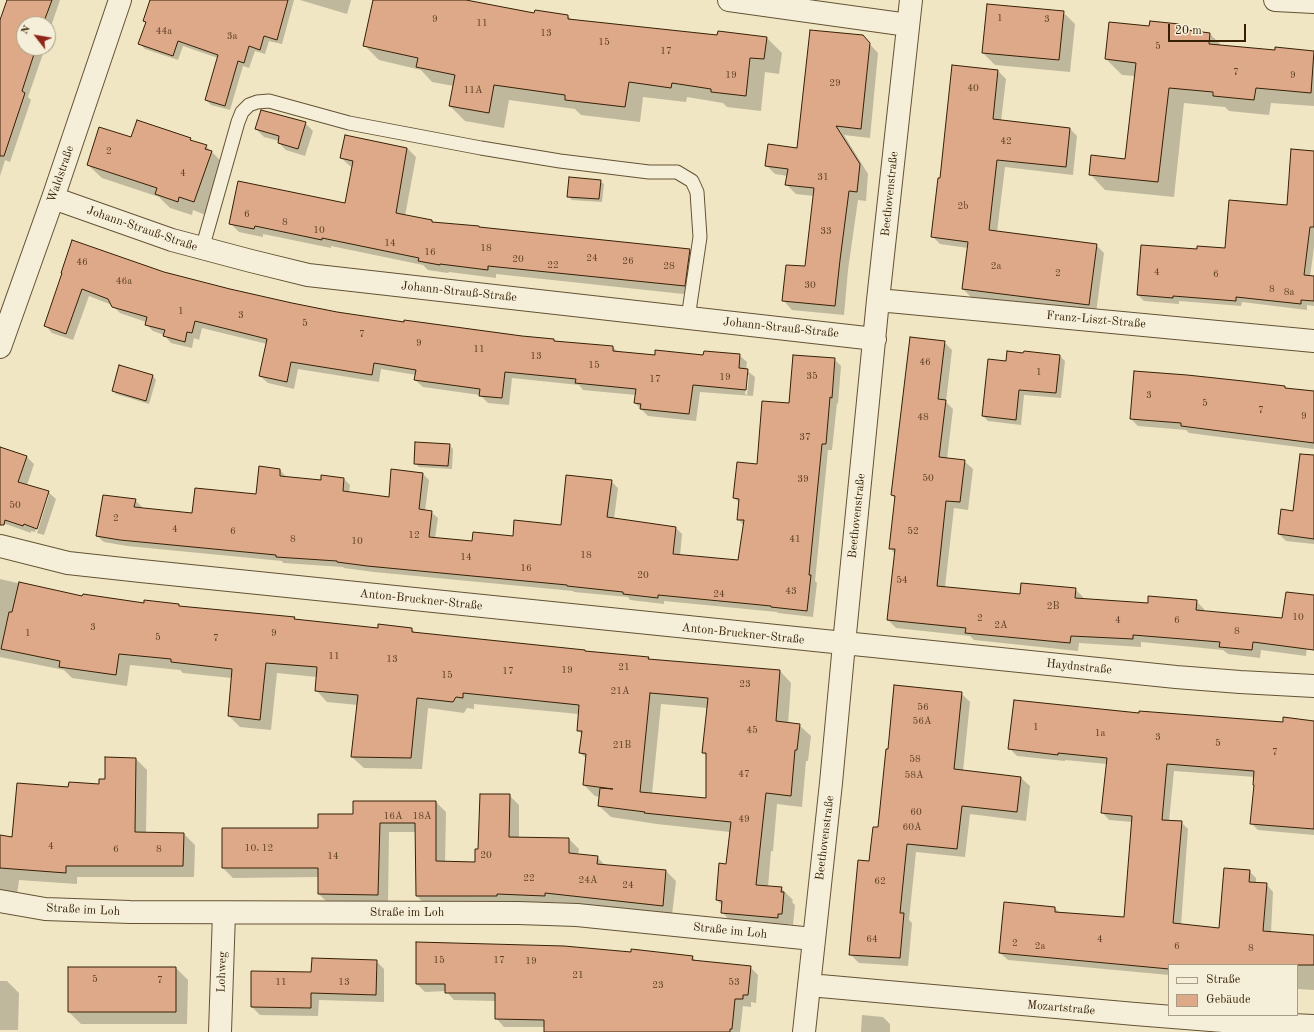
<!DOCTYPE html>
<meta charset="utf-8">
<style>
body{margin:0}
#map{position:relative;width:1314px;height:1032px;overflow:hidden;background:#f0e6c4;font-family:"Old Standard TT",serif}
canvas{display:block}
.legend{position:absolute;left:1168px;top:964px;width:130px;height:52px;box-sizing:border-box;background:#f5efd9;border:1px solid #a99c84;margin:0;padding:5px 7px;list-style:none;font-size:12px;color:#362005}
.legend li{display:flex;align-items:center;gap:8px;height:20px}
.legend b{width:20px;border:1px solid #a99c84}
.north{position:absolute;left:16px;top:16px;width:40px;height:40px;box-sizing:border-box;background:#f5efd9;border:1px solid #a99c84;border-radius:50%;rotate:301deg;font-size:11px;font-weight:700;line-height:16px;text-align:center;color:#362005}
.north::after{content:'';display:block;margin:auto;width:14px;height:18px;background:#8f2418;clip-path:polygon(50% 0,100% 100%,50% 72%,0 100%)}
.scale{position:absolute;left:1168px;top:24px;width:78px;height:18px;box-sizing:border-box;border:2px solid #362005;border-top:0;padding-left:5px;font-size:12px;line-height:14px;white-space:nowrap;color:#362005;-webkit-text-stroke:3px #f5efd9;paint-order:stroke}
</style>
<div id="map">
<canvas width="1314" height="1032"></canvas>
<ul class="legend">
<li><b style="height:5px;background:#f5efd9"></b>Straße</li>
<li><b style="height:11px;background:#dea989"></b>Gebäude</li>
</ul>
<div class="north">N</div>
<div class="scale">20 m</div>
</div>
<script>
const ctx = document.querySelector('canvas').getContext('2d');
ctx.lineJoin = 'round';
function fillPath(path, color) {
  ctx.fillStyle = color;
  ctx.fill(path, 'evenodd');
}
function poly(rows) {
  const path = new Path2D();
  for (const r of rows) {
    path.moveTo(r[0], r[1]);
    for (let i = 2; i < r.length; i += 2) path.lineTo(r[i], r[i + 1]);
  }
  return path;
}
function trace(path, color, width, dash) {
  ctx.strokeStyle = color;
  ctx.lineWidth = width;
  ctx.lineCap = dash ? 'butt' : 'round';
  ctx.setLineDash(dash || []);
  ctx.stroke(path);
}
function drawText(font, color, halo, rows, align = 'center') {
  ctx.font = font + ' "Old Standard TT",serif';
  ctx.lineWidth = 3.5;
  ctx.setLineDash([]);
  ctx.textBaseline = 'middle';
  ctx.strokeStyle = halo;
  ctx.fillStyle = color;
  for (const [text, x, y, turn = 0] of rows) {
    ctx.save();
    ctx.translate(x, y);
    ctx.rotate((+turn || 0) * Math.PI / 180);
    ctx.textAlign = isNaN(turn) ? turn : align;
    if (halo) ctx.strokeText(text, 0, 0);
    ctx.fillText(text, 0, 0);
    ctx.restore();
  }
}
fillPath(poly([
 [8,0,60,0,48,35,48,24,24,24,24,48,45,48,28,97,31,100,10,162,5,160,0,176,0,23],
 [151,0,294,0,282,44,269,41,265,54,255,51,249,68,243,66,230,110,211,105,206,100,218,58,183,46,178,60,145,49,140,44,147,24,144,21],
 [300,0,351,0,347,14],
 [374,0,465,0,535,14,568,16,572,20,718,36,767,38,782,53,779,74,765,72,761,111,727,107,723,103,687,97,686,102,643,97,640,122,581,115,575,109,509,100,504,128,465,121,450,106,454,86,432,82,421,70,379,60,364,45],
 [1063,12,1075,24,1070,72,995,65,983,53],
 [1179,25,1185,31,1210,34,1222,46,1276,51,1276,48,1314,52,1314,106,1271,103,1269,115,1229,111,1225,107,1184,103,1174,197,1105,190,1090,174,1126,160,1135,76,1122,75,1106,59,1150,28],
 [862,36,878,53,870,138,844,135,868,174,866,201,858,200,848,270,844,315,792,310,783,300,806,267,814,196,796,194,787,185,788,176,775,174,766,165,798,149],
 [998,71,1006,79,1001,121,1069,128,1077,136,1073,175,1005,167,997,232,1096,245,1104,253,1096,313,971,297,963,289,968,248,940,244,932,236,940,179],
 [305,123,313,131,305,156,286,150,279,143,279,141,264,137,256,129],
 [132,139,190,139,193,142,206,146,220,160,225,166,208,216,193,210,192,215,170,208,159,197,102,178,88,165],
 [407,148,416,157,405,216,432,221,434,223,690,250,698,258,693,295,496,274,496,278,449,272,448,273,428,270,423,265,331,246,331,248,263,234,263,237,239,232,230,223,345,204,353,167,350,166,341,158],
 [1314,152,1314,247,1310,277,1314,277,1314,306,1307,305,1307,310,1242,302,1241,306,1179,301,1179,304,1144,301,1138,295,1198,251,1226,250,1287,206],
 [600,181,604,184,602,202,572,200,568,196],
 [164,273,231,291,337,313,404,323,553,340,555,342,613,347,618,352,655,356,739,355,747,362,746,370,755,377,753,396,700,392,696,421,648,416,635,403,636,395,583,390,579,385,512,378,509,405,488,403,480,395,423,387,415,380,416,375,381,369,379,382,298,369,294,389,268,383,260,376,267,344,202,328,199,340,194,338,192,348,171,343,164,335,153,331,146,324,146,322,120,313,112,305,89,296,73,340,52,333,45,325,63,274],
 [747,375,749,375,747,395,745,394],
 [944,342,952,350,946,402,953,409,947,459,964,461,973,469,968,510,954,508,945,587,1021,595,1075,589,1083,597,1083,600,1149,604,1196,601,1204,609,1204,611,1283,619,1314,596,1314,647,1307,646,1306,656,1261,650,1260,658,1228,654,1223,650,1141,642,1141,647,1079,643,1078,651,974,640,970,636,896,628,888,620,895,554,890,548,895,498,892,495],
 [1060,356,1065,361,1061,398,1024,395,1021,425,988,421,983,416,1007,362],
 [834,359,841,366,838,404,837,403,832,450,828,450,815,581,817,583,813,617,778,613,777,612,664,601,664,604,630,600,628,597,574,592,573,591,374,572,344,568,343,567,283,563,282,561,127,546,104,542,97,536,135,500,142,507,141,509,193,514,257,495,280,470,286,477,322,481,344,479,350,485,349,493,389,498,423,474,429,480,425,511,431,512,438,518,435,538,473,542,513,537,562,526,611,481,618,488,614,519,676,528,682,534,680,556,739,561,744,526,738,519,740,503,734,498,758,465,790,404],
 [153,376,156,380,149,404,116,394,113,391],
 [1285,387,1287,389,1314,392,1314,449,1189,433,1186,430,1138,426,1131,419],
 [449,445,453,449,452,469,419,467,415,463],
 [0,448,27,457,34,464,27,485,48,492,56,499,44,535,37,533,49,495,47,495,35,532,31,531,31,533,0,522],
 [1314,484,1314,544,1286,541,1279,534],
 [0,579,83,598,145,604,178,605,180,607,294,618,296,620,378,629,412,629,416,634,585,651,586,652,648,658,650,660,780,671,791,683,788,724,799,725,811,736,808,761,806,761,802,807,777,804,773,851,771,851,768,887,781,888,793,900,792,902,795,905,793,925,789,924,789,929,733,924,722,912,722,905,717,900,727,865,730,832,657,824,611,817,599,806,600,797,595,796,584,785,587,759,580,753,582,735,578,730,579,714,474,704,474,709,467,708,464,713,428,708,422,769,364,768,352,757,358,705,327,702,316,690,317,677,277,673,271,730,240,727,229,716,232,678,183,673,180,670,130,665,127,686,72,678,64,670,0,657],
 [661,704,708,708,703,753,707,756,707,800,652,794],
 [961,693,970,702,963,771,1021,778,1030,786,1026,821,970,814,965,857,916,852,909,920,912,923,908,966,859,963,850,954,870,862,879,828,889,750],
 [1140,715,1314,725,1314,835,1258,830,1251,823,1255,777,1174,771,1169,821,1181,822,1188,829,1181,925,1220,929,1249,871,1256,878,1256,884,1266,884,1273,892,1271,932,1314,936,1314,990,1297,989,1297,965,1169,965,1169,975,1008,960,1000,953,1055,908,1060,913,1125,918,1133,822,1109,820,1102,812,1107,764,1065,760,1065,761,1017,756,1009,748],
 [136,759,147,770,146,833,184,834,195,845,194,877,77,877,77,884,19,880,17,895,0,893,0,836,13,838,69,788,100,785],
 [509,795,519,805,519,838,569,839,579,849,578,855,597,857,606,866,666,871,676,881,672,915,554,902,554,905,426,906,417,896,416,832,389,832,388,904,329,904,319,894,319,877,233,878,223,868,354,814,436,802,446,812,445,862,476,863,479,850],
 [692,957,696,961,750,967,758,975,756,1003,751,1002,751,1007,743,1006,740,1032,545,1032,545,1027,504,1027,496,1018,496,1001,454,1000,446,991,425,992,417,984],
 [376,961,384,969,384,1002,319,1000,318,1016,260,1015,252,1007,312,973],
 [176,968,188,980,187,1024,81,1024,69,1012],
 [0,981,7,981,19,993,18,1030,0,1030],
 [862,1015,883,1017,890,1024,890,1032,858,1032,861,1032]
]), '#0003');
const building = poly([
 [7,0,52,0,43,24,24,24,24,48,36,48,22,91,25,93,4,156,0,156,0,20,7,0],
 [150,0,288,0,277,40,264,36,260,50,249,46,244,63,238,61,225,106,205,100,218,55,178,41,173,56,138,44,146,22,143,21,150,0],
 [373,0,466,0,534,13,535,10,568,15,568,19,717,35,718,31,767,37,764,59,750,58,746,96,711,92,711,89,672,83,671,88,629,82,625,107,565,100,565,95,494,85,489,113,449,106,455,75,416,67,418,58,363,46,373,0],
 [987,4,1064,11,1059,60,982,53,987,4],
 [1150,21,1179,24,1179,29,1210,33,1209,44,1275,50,1275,47,1314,51,1311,93,1256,88,1254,100,1213,96,1213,92,1169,88,1158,182,1089,175,1091,155,1125,159,1136,63,1105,59,1109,22,1149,26,1150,21],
 [810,30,863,35,870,43,861,129,836,126,860,164,857,192,849,191,840,260,835,306,782,301,786,265,805,266,814,188,785,185,788,169,765,166,768,144,797,148,810,30],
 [952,65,998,70,993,119,1070,128,1066,167,997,160,989,230,1097,244,1089,305,962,289,968,242,931,237,938,178,940,178,952,65],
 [261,110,306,122,298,149,278,143,279,136,255,129,261,110],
 [137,120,191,138,190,140,207,145,205,149,212,151,194,202,179,197,178,202,155,194,157,188,87,165,99,127,131,137,137,120],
 [345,135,407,148,396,213,432,220,432,222,479,226,479,227,690,249,685,286,488,266,488,270,440,264,440,265,418,261,419,258,322,238,322,240,255,226,254,229,229,224,238,181,345,203,353,161,340,158,345,135],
 [1291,149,1314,151,1314,227,1310,227,1304,275,1314,276,1314,301,1301,300,1301,304,1236,297,1236,301,1173,296,1173,298,1137,295,1141,245,1197,249,1197,246,1225,248,1229,200,1287,205,1291,149],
 [569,177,601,180,599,199,567,197,569,177],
 [72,240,164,272,230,289,292,303,337,312,404,322,404,320,522,336,554,339,554,341,613,346,613,351,655,355,655,350,703,355,704,351,740,354,739,368,748,369,746,390,693,385,689,414,640,409,641,404,634,403,636,389,575,383,576,379,505,372,502,398,479,396,480,389,414,380,416,370,374,363,372,375,291,362,287,382,259,376,267,339,195,321,192,333,187,332,185,342,163,336,165,330,145,325,147,317,112,307,108,299,82,289,66,334,44,326,62,273,61,273,72,240],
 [910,337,945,341,938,399,946,400,939,457,965,460,960,502,946,501,937,586,1020,594,1021,583,1076,588,1075,598,1148,603,1148,596,1197,600,1196,610,1282,618,1286,592,1314,595,1314,650,1253,642,1252,650,1219,647,1220,642,1133,635,1133,639,1071,636,1070,643,965,633,966,628,887,620,895,549,889,549,895,496,891,495,910,337],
 [1007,351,1023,353,1024,351,1060,355,1056,393,1019,390,1016,420,982,416,988,359,1006,361,1007,351],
 [793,355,835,358,832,398,830,397,826,444,822,444,809,575,811,575,807,611,771,607,771,606,658,595,658,598,623,594,623,592,567,586,567,585,367,566,337,562,337,561,276,557,276,555,120,540,96,536,103,495,136,499,134,507,192,513,195,488,256,494,259,466,280,469,280,476,321,480,321,475,344,478,343,491,389,497,391,469,423,473,419,509,432,511,429,537,472,541,473,532,513,536,514,520,561,525,566,475,612,480,607,517,676,527,673,554,738,560,744,520,737,520,739,499,733,498,737,462,757,464,762,401,789,403,793,355],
 [119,365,153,375,146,401,112,391,119,365],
 [1134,371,1187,375,1243,381,1285,386,1285,388,1314,391,1314,443,1181,426,1181,423,1130,419,1134,371],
 [415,442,450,444,448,466,414,464,415,442],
 [0,447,27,456,18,482,49,491,37,529,24,524,23,526,5,520,4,525,0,525,0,447],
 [1300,454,1314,455,1314,539,1278,534,1281,509,1293,511,1300,454],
 [19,582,82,596,83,594,144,603,144,600,179,604,179,606,295,617,294,619,378,628,378,624,412,628,412,632,585,650,585,651,649,657,648,659,780,670,776,721,800,724,797,750,795,750,791,796,766,793,756,885,782,887,781,892,784,892,782,914,778,914,778,918,721,913,722,901,716,900,719,863,726,864,731,822,644,813,645,812,598,806,600,788,613,789,583,785,586,754,579,753,582,731,577,731,579,705,463,693,463,698,456,697,453,702,417,698,411,758,351,757,358,695,315,691,317,667,266,663,260,720,228,716,232,669,171,662,171,659,119,654,116,675,59,667,60,661,1,649,9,612,12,612,19,582],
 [650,693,708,698,702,753,706,753,706,798,640,792,650,693],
 [894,685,962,692,954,769,1021,777,1017,812,962,806,957,849,907,844,900,913,904,913,900,958,849,955,858,860,869,861,873,827,878,827,886,749,888,749,894,685],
 [1014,700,1139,713,1139,711,1283,722,1283,717,1314,721,1314,829,1250,824,1254,785,1253,785,1254,771,1167,764,1162,820,1182,821,1173,923,1219,928,1224,868,1250,870,1249,882,1267,883,1263,931,1314,935,1314,965,1169,965,1169,969,999,953,1004,902,1055,907,1055,912,1124,917,1132,816,1101,813,1107,758,1058,753,1058,755,1008,749,1014,700],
 [105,757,136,758,135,832,184,833,183,866,66,866,66,873,0,868,0,835,12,837,17,783,68,787,69,782,99,784,99,779,105,779,105,757],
 [480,794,510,794,509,837,569,838,569,853,598,856,597,864,666,870,663,906,545,893,545,896,497,894,497,896,416,896,415,823,380,823,378,895,318,894,318,868,222,868,222,828,318,828,318,814,353,814,353,801,436,801,436,861,475,862,475,849,478,849,480,794],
 [416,942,564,946,631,952,631,949,693,956,692,960,751,966,748,995,743,995,743,999,735,999,732,1029,730,1029,730,1032,544,1032,544,1020,495,1019,495,993,445,993,445,984,416,984,416,942],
 [312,958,377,960,376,995,311,993,311,1008,251,1007,251,971,311,972,312,958],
 [68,967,176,967,176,1012,68,1012,68,967]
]);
fillPath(building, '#dea989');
trace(building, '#362005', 1);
const lane = poly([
 [202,249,238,122,242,112,249,105,257,102,269,101,349,123,481,148,560,161,649,172,677,172,692,181,697,192,700,237,688,318]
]);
const street = poly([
 [729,0,908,25],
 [1275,0,1314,2],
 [53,198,172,240,251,261,308,275,875,339],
 [878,300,1314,341],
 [0,347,53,198,120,0],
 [0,546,68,563,141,571,1176,677,1240,682,1314,686],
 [0,901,45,909,130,912,518,913,577,915,813,939],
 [809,985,1135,1014,1248,1023,1314,1026],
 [220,1032,224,913],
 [804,1032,831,783,844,644,878,300,911,0]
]);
trace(lane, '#645235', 15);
trace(street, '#645235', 24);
trace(lane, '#f5efd9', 13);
trace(street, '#f5efd9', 22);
drawText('10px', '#604226', null, [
 ["1",1000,18],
 ["9",435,19],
 ["3",1047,19],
 ["11",482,23],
 ["44a",164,31],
 ["13",546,33],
 ["3a",232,36],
 ["15",604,42],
 ["5",1158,46],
 ["17",666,51],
 ["7",1236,72],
 ["19",731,75],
 ["9",1293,75],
 ["29",835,83],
 ["40",973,88],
 ["11A",473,90],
 ["42",1006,141],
 ["2",109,151],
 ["4",183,173],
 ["31",823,177],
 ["2b",963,206],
 ["6",247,214],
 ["8",285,222],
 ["10",319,230],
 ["33",826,231],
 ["14",390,243],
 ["18",486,248],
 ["16",430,252],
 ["24",592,258],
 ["20",518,259],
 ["26",628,261],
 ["46",82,262],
 ["22",553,265],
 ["28",669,266],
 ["2a",996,266],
 ["4",1157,272],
 ["2",1058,273],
 ["6",1216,274],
 ["46a",124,281],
 ["30",810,285],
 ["8",1272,289],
 ["8a",1289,292],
 ["1",181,311],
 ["3",241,315],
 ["5",305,323],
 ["7",362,334],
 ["9",419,343],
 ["11",479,349],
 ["13",536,356],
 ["46",925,362],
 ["15",594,365],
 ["1",1039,372],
 ["35",812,376],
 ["19",725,377],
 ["17",655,379],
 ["3",1149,395],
 ["5",1205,403],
 ["7",1261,410],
 ["9",1304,416],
 ["48",923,417],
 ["37",805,437],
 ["50",928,478],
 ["39",803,479],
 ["50",15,505],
 ["2",116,518],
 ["4",175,529],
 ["6",233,531],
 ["52",913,531],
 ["12",414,535],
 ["8",293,539],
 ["41",795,539],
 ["10",357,541],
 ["18",586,555],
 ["14",466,557],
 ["16",526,568],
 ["20",643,575],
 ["54",902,580],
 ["43",791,591],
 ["24",719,594],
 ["2B",1053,606],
 ["10",1298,617],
 ["2",980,618],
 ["4",1118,620],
 ["6",1177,620],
 ["2A",1001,625],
 ["3",93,627],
 ["8",1237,631],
 ["1",28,633],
 ["9",274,633],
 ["5",158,637],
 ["7",216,638],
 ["11",334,656],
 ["13",392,659],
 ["21",624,667],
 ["19",567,670],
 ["17",508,671],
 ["15",447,675],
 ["23",745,684],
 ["21A",620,691],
 ["56",923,707],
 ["56A",922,721],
 ["1",1036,727],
 ["45",752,730],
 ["1a",1100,733],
 ["3",1158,737],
 ["5",1218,743],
 ["21B",622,745],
 ["7",1275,752],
 ["58",915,759],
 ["47",744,774],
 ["58A",914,775],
 ["60",916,812],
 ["16A",393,816],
 ["18A",422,816],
 ["49",744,819],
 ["60A",912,827],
 ["4",51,846],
 ["10, 12",259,848],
 ["6",116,849],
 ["8",159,849],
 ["20",486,855],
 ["14",333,856],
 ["22",529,878],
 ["24A",588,880],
 ["62",880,881],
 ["24",628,885],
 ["64",872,939],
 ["4",1100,939],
 ["2",1015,943],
 ["2a",1040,946],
 ["6",1177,946],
 ["8",1251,948],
 ["15",439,960],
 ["17",499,960],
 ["19",531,961],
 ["21",578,975],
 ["5",95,979],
 ["7",160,980],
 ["11",281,982],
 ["13",344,982],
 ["53",734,982],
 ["23",658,985]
]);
drawText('12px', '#362005', '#f5efd9', [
 ["Waldstraße",61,174,-71],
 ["Beethovenstraße",890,194,-84],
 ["Johann-Strauß-Straße",142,229,19],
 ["Johann-Strauß-Straße",459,292,6],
 ["Franz-Liszt-Straße",1096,320,5],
 ["Johann-Strauß-Straße",781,328,6],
 ["Beethovenstraße",857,516,-84],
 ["Anton-Bruckner-Straße",421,600,6],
 ["Anton-Bruckner-Straße",743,634,6],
 ["Haydnstraße",1079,667,6],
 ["Beethovenstraße",825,838,-83],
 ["Straße im Loh",83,910,3],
 ["Straße im Loh",407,913],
 ["Straße im Loh",730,931,6],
 ["Lohweg",222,972,-88],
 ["Mozartstraße",1061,1008,5]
]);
</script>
